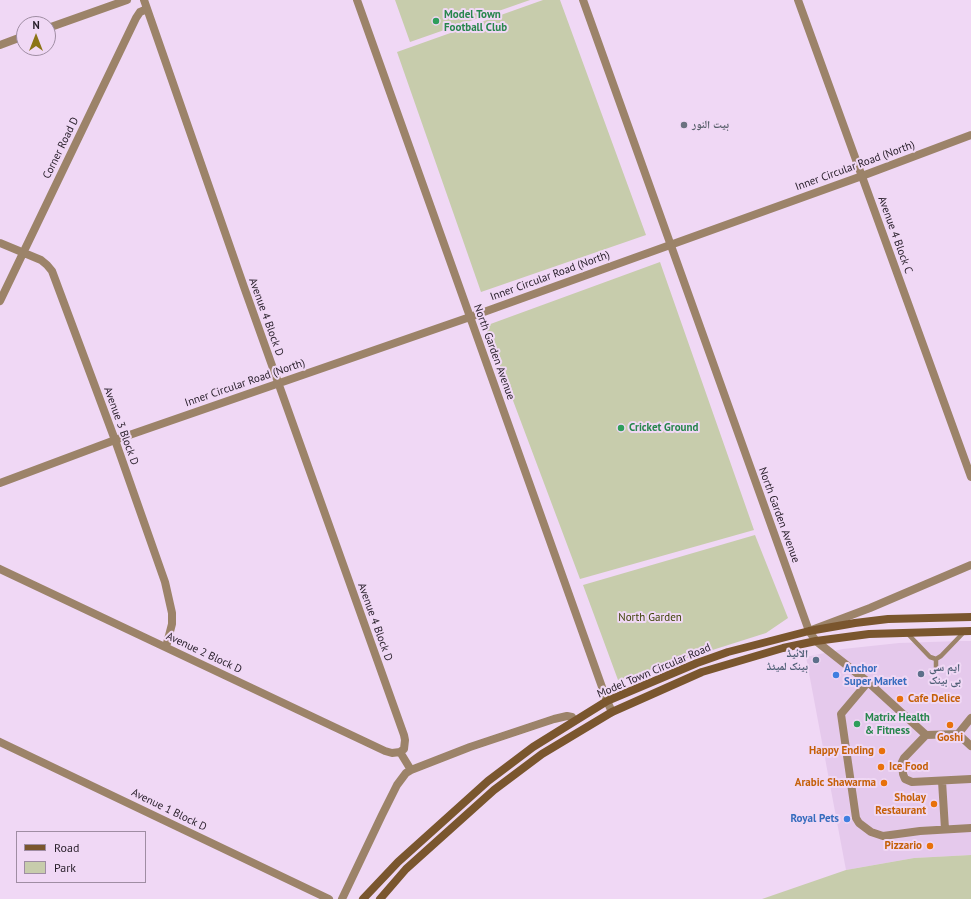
<!DOCTYPE html>
<meta charset="utf-8">
<style>
body{margin:0}
#map{position:relative;width:971px;height:899px;overflow:hidden;background:#f0d8f5;font-family:"PT Sans",sans-serif}
canvas{display:block}
.legend{position:absolute;left:16px;top:831px;width:130px;height:52px;box-sizing:border-box;background:#f0d8f5;border:1px solid #9f8da3;margin:0;padding:5px 7px;list-style:none;font-size:12px;color:#261d28}
.legend li{display:flex;align-items:center;gap:8px;height:20px}
.legend b{width:20px;border:1px solid #9f8da3}
.north{position:absolute;left:16px;top:16px;width:40px;height:40px;box-sizing:border-box;background:#f0d8f5;border:1px solid #9f8da3;border-radius:50%;rotate:0deg;font-size:11px;font-weight:700;line-height:16px;text-align:center;color:#261d28}
.north::after{content:'';display:block;margin:auto;width:14px;height:18px;background:#8c7417;clip-path:polygon(50% 0,100% 100%,50% 72%,0 100%)}
</style>
<div id="map">
<canvas width="971" height="899"></canvas>
<ul class="legend">
<li><b style="height:5px;background:#7a562e"></b>Road</li>
<li><b style="height:11px;background:#c7ccac"></b>Park</li>
</ul>
<div class="north">N</div>
</div>
<script>
const ctx = document.querySelector('canvas').getContext('2d');
ctx.lineJoin = 'round';
function fillPath(path, color) {
  ctx.fillStyle = color;
  ctx.fill(path, 'evenodd');
}
function poly(rows) {
  const path = new Path2D();
  for (const r of rows) {
    path.moveTo(r[0], r[1]);
    for (let i = 2; i < r.length; i += 2) path.lineTo(r[i], r[i + 1]);
  }
  return path;
}
function trace(path, color, width, dash) {
  ctx.strokeStyle = color;
  ctx.lineWidth = width;
  ctx.lineCap = dash ? 'butt' : 'round';
  ctx.setLineDash(dash || []);
  ctx.stroke(path);
}
function drawText(font, color, halo, rows, align = 'center') {
  ctx.font = font + ' "PT Sans","Noto Naskh Arabic",sans-serif';
  ctx.lineWidth = 4;
  ctx.setLineDash([]);
  ctx.textBaseline = 'middle';
  ctx.strokeStyle = halo;
  ctx.fillStyle = color;
  for (const [text, x, y, turn = 0] of rows) {
    ctx.save();
    ctx.translate(x, y);
    ctx.rotate((+turn || 0) * Math.PI / 180);
    ctx.textAlign = isNaN(turn) ? turn : align;
    if (halo) ctx.strokeText(text, 0, 0);
    ctx.fillText(text, 0, 0);
    ctx.restore();
  }
}
fillPath(poly([
 [961,641,971,641,971,855,914,858,846,870,806,657,843,649,899,643]
]), '#e5c9ec');
fillPath(poly([
 [395,0,530,0,410,42],
 [543,0,560,0,646,235,481,292,397,52],
 [660,262,754,530,580,579,485,326],
 [755,535,788,618,766,633,618,680,583,585],
 [971,855,971,899,762,899,846,870,914,858]
]), '#c7ccac');
trace(poly([
 [907,633,930,657,936,659,941,656,965,631],
 [936,659,936,669]
]), '#9c8369', 4.5);
trace(poly([
 [144,0,244,287,404,735,405,740,404,749,400,752],
 [357,0,607,701,612,712],
 [798,0,971,477],
 [0,243,41,260,47,265,52,271,115,440,165,582,172,613,172,624,166,647],
 [0,301,136,18,140,12,147,9],
 [0,483,115,440,470,317,862,176,971,135],
 [971,565,870,608,809,631,816,641,868,682,926,735,958,734,971,718],
 [0,569,385,751,392,753,400,752],
 [868,682,841,714,856,818,859,823,871,832,883,836,920,831,971,828],
 [958,734,971,746],
 [926,735,904,758,902,762,903,774,905,779,912,782,971,779],
 [0,742,329,899],
 [400,752,411,770],
 [942,781,945,829],
 [342,899,382,815,397,785,406,773,411,770,470,747,554,719,567,716,572,717,574,720]
]), '#9c8369', 8);
trace(poly([
 [583,0,809,631],
 [48,28,127,0],
 [0,45,24,36]
]), '#9c8369', 8);
trace(poly([
 [363,899,398,862,488,781,533,747,607,701,697,663,728,652,809,631,855,623,888,619,971,617],
 [380,899,406,869,494,790,542,754,612,712,702,672,783,648,816,641,869,634,971,631]
]), '#7a562e', 8);
for (const [x, y, r, color] of [
 [436,21,4,"#2e9e5b"],
 [684,125,4,"#6b7280"],
 [621,428,4,"#2e9e5b"],
 [816,660,4,"#5c6f8a"],
 [921,674,4,"#5c6f8a"],
 [836,675,4,"#3f7fe0"],
 [900,699,4,"#e8710a"],
 [857,724,4,"#2e9e5b"],
 [950,725,4,"#e8710a"],
 [882,751,4,"#e8710a"],
 [881,767,4,"#e8710a"],
 [884,783,4,"#e8710a"],
 [934,804,4,"#e8710a"],
 [847,819,4,"#3f7fe0"],
 [930,846,4,"#e8710a"]
]) {
  const dot = new Path2D();
  dot.arc(x, y, r, 0, 2 * Math.PI);
  ctx.fillStyle = color;
  ctx.fill(dot);
  trace(dot, '#f0d8f5', 1.5);
}
drawText('bold 11px', '#27864d', '#f0d8f5', [
 ["Model Town",444,15],
 ["Football Club",444,28],
 ["Cricket Ground",629,428],
 ["Matrix Health",865,718],
 ["& Fitness",865,731]
], 'left');
drawText('bold 11px', '#5b616d', '#f0d8f5', [
 ["بیت النور",692,125]
], 'left');
drawText('11px', '#261d28', '#f0d8f5', [
 ["Corner Road D",61,148,-64],
 ["Inner Circular Road (North)",855,166,-20],
 ["Avenue 4 Block C",895,235,70],
 ["Inner Circular Road (North)",550,276,-20],
 ["Avenue 4 Block D",266,317,70],
 ["North Garden Avenue",494,352,70],
 ["Inner Circular Road (North)",245,383,-19],
 ["Avenue 3 Block D",121,426,70],
 ["North Garden Avenue",779,515,70],
 ["Avenue 4 Block D",375,622,70],
 ["Avenue 2 Block D",204,653,25],
 ["Model Town Circular Road",654,671,-23],
 ["Avenue 1 Block D",169,810,26]
]);
drawText('11px', '#3d4206', '#f0d8f5', [
 ["North Garden",650,618]
]);
drawText('bold 11px', '#4e5e75', '#f0d8f5', [
 ["الائیڈ",808,654],
 ["بینک لمیٹڈ",808,667],
 ["ایم سی",929,668,"left"],
 ["بی بینک",929,681,"left"]
], 'right');
drawText('bold 11px', '#366cbe', '#f0d8f5', [
 ["Anchor",844,669],
 ["Super Market",844,682],
 ["Royal Pets",839,819,"right"]
], 'left');
drawText('bold 11px', '#c56008', '#f0d8f5', [
 ["Cafe Delice",908,699,"left"],
 ["Goshi",950,738,"center"],
 ["Happy Ending",874,751],
 ["Ice Food",889,767,"left"],
 ["Arabic Shawarma",876,783],
 ["Sholay",926,798],
 ["Restaurant",926,811],
 ["Pizzario",922,846]
], 'right');
</script>
